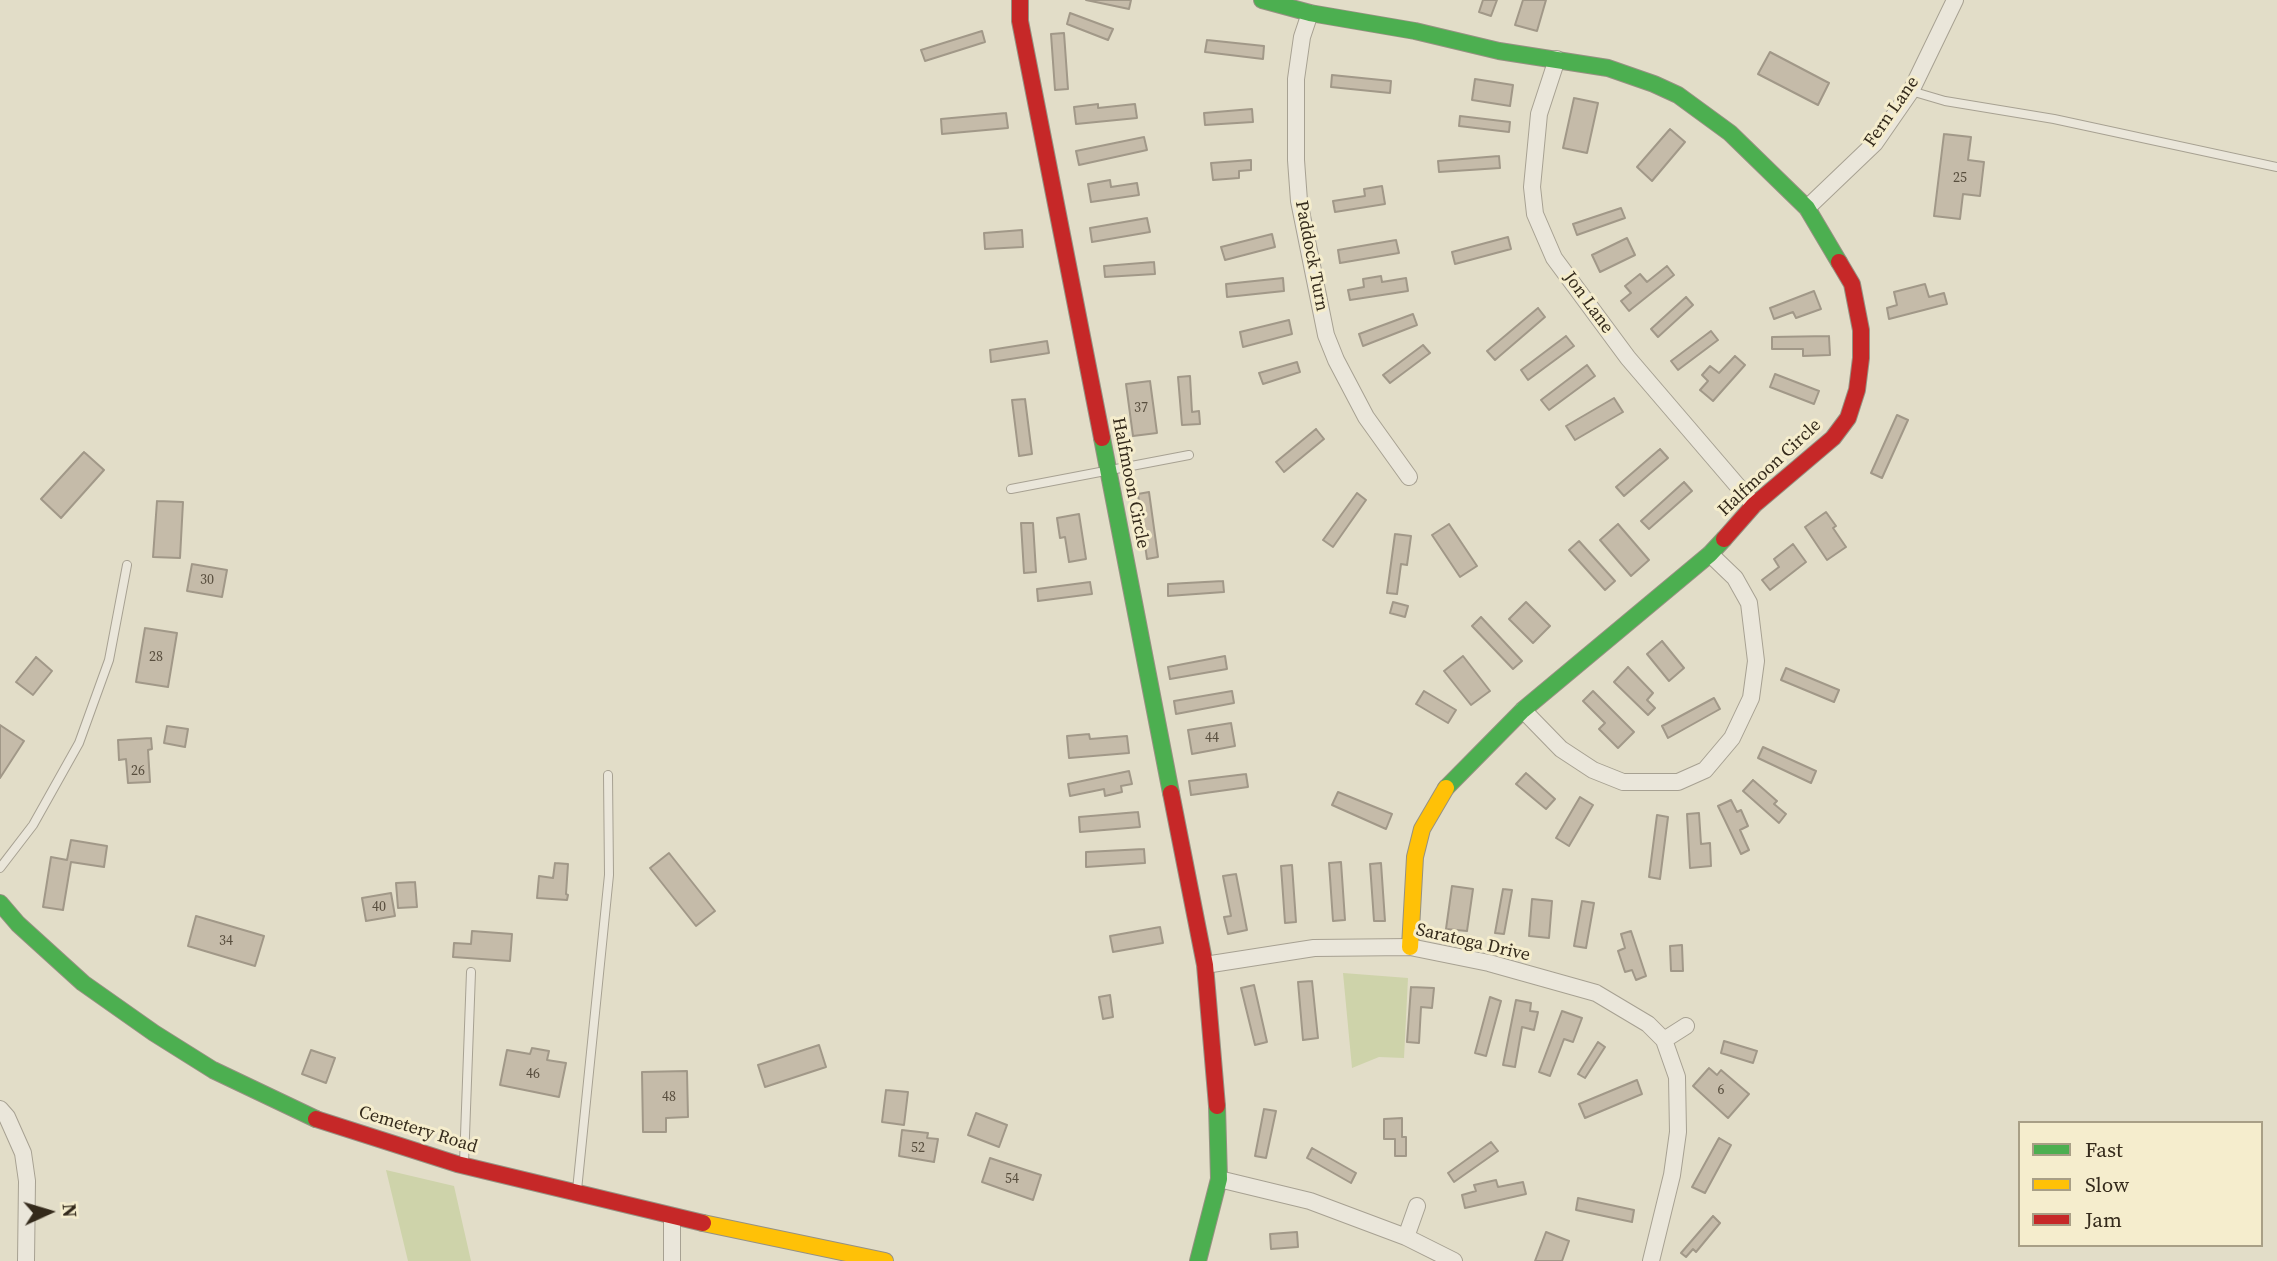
<!DOCTYPE html>
<style>
body{margin:0}
#map{position:relative;width:2277px;height:1261px;overflow:hidden;background:#e2ddc8;font-family:"Source Serif 4",serif}
canvas{display:block}
.legend{position:absolute;left:2018px;top:1121px;width:245px;height:126px;box-sizing:border-box;background:#f5edcd;border:2px solid #a89f86;margin:0;padding:9px 12px;list-style:none;font-size:21px;color:#342a1b}
.legend li{display:flex;align-items:center;gap:14px;height:35px}
.legend b{width:35px;border:2px solid #a89f86}
.north{position:absolute;left:14px;top:1177px;width:70px;height:70px;-webkit-text-stroke:5px #f5edcd;paint-order:stroke;rotate:86deg;font-size:19px;font-weight:700;line-height:28px;text-align:center;color:#342a1b}
.north::after{content:'';display:block;margin:auto;width:24px;height:32px;background:#342a1b;clip-path:polygon(50% 0,100% 100%,50% 72%,0 100%)}
</style>
<div id="map">
<canvas width="2277" height="1261"></canvas>
<ul class="legend">
<li><b style="height:9px;background:#4caf50"></b>Fast</li>
<li><b style="height:9px;background:#ffc107"></b>Slow</li>
<li><b style="height:9px;background:#c62828"></b>Jam</li>
</ul>
<div class="north">N</div>
</div>
<script>
const ctx = document.querySelector('canvas').getContext('2d');
ctx.lineJoin = 'round';
function fillPath(path, color) {
  ctx.fillStyle = color;
  ctx.fill(path, 'evenodd');
}
function poly(rows) {
  const path = new Path2D();
  for (const r of rows) {
    path.moveTo(r[0], r[1]);
    for (let i = 2; i < r.length; i += 2) path.lineTo(r[i], r[i + 1]);
  }
  return path;
}
function trace(path, color, width, dash) {
  ctx.strokeStyle = color;
  ctx.lineWidth = width;
  ctx.lineCap = dash ? 'butt' : 'round';
  ctx.setLineDash(dash || []);
  ctx.stroke(path);
}
function drawText(font, color, halo, rows, align = 'center') {
  ctx.font = font + ' "Source Serif 4",serif';
  ctx.lineWidth = 6;
  ctx.setLineDash([]);
  ctx.textBaseline = 'middle';
  ctx.strokeStyle = halo;
  ctx.fillStyle = color;
  for (const [text, x, y, turn = 0] of rows) {
    ctx.save();
    ctx.translate(x, y);
    ctx.rotate((+turn || 0) * Math.PI / 180);
    ctx.textAlign = isNaN(turn) ? turn : align;
    if (halo) ctx.strokeText(text, 0, 0);
    ctx.fillText(text, 0, 0);
    ctx.restore();
  }
}
fillPath(poly([
 [1343,973,1408,978,1404,1058,1379,1057,1352,1068],
 [386,1170,454,1186,471,1261,408,1261]
]), '#ced3aa');
const building = poly([
 [1086,0,1131,0,1129,9,1086,0],
 [1483,0,1497,0,1491,16,1479,12,1483,0],
 [1523,0,1546,0,1537,31,1515,25,1523,0],
 [1070,13,1113,29,1108,40,1067,24,1070,13],
 [982,31,985,42,925,61,921,50,982,31],
 [1064,33,1068,89,1055,90,1051,34,1064,33],
 [1207,40,1264,46,1263,59,1205,52,1207,40],
 [1770,52,1829,83,1818,105,1758,74,1770,52],
 [1332,75,1391,81,1390,93,1331,87,1332,75],
 [1475,79,1513,85,1510,106,1472,100,1475,79],
 [1574,98,1598,103,1587,153,1563,148,1574,98],
 [1098,104,1098,108,1135,104,1137,118,1076,124,1074,107,1098,104],
 [1252,109,1253,122,1205,125,1204,113,1252,109],
 [1006,113,1008,128,942,134,941,119,1006,113],
 [1460,116,1510,122,1509,132,1459,126,1460,116],
 [1670,129,1685,142,1652,181,1637,167,1670,129],
 [1944,134,1971,137,1968,160,1984,162,1980,196,1963,194,1960,219,1934,216,1944,134],
 [1144,137,1147,150,1079,165,1076,151,1144,137],
 [1499,156,1500,168,1439,172,1438,161,1499,156],
 [1251,160,1251,170,1239,171,1239,178,1213,180,1211,163,1251,160],
 [1110,180,1111,187,1137,183,1139,195,1091,202,1088,184,1110,180],
 [1382,186,1385,204,1335,212,1333,201,1365,196,1364,189,1382,186],
 [1621,208,1625,218,1577,235,1573,224,1621,208],
 [1147,218,1150,232,1092,242,1090,228,1147,218],
 [1022,230,1023,247,985,249,984,233,1022,230],
 [1272,234,1275,247,1225,260,1221,247,1272,234],
 [1508,237,1511,249,1455,264,1452,252,1508,237],
 [1627,238,1635,255,1600,272,1592,255,1627,238],
 [1396,240,1399,253,1340,263,1338,250,1396,240],
 [1154,262,1155,274,1105,277,1104,266,1154,262],
 [1667,266,1674,275,1629,311,1621,301,1631,293,1625,286,1640,274,1647,282,1667,266],
 [1381,276,1382,282,1406,278,1408,291,1350,300,1348,290,1364,287,1363,279,1381,276],
 [1283,278,1284,291,1227,297,1226,284,1283,278],
 [1925,284,1929,297,1944,293,1947,304,1889,319,1887,308,1897,305,1894,292,1925,284],
 [1814,291,1821,309,1796,318,1793,312,1774,319,1770,308,1814,291],
 [1686,297,1693,305,1658,337,1651,329,1686,297],
 [1538,308,1545,317,1495,360,1487,351,1538,308],
 [1413,314,1417,325,1363,346,1359,334,1413,314],
 [1289,320,1292,334,1243,347,1240,332,1289,320],
 [1711,331,1718,340,1678,370,1671,361,1711,331],
 [1566,336,1574,346,1528,380,1521,370,1566,336],
 [1829,336,1830,355,1803,356,1803,349,1772,349,1772,337,1829,336],
 [1047,341,1049,353,991,362,990,350,1047,341],
 [1423,345,1430,353,1390,383,1383,375,1423,345],
 [1735,356,1745,365,1713,401,1700,390,1708,381,1702,375,1710,366,1719,373,1735,356],
 [1297,362,1300,372,1263,384,1259,373,1297,362],
 [1587,365,1595,376,1549,410,1541,400,1587,365],
 [1775,374,1819,391,1814,404,1770,387,1775,374],
 [1190,376,1192,412,1199,411,1200,424,1182,425,1178,377,1190,376],
 [1150,381,1157,433,1133,436,1126,384,1150,381],
 [1614,398,1623,412,1575,440,1566,426,1614,398],
 [1025,399,1032,454,1019,456,1012,400,1025,399],
 [1897,415,1908,420,1882,478,1871,473,1897,415],
 [1316,429,1324,439,1284,472,1276,462,1316,429],
 [1660,449,1668,458,1624,496,1616,487,1660,449],
 [84,452,104,470,61,518,41,499,84,452],
 [1684,482,1692,491,1649,529,1641,521,1684,482],
 [1149,492,1158,557,1147,559,1138,494,1149,492],
 [1357,493,1366,500,1333,547,1323,540,1357,493],
 [157,501,183,502,180,558,153,557,157,501],
 [1826,512,1836,526,1833,528,1846,547,1827,560,1805,527,1826,512],
 [1079,514,1086,559,1069,562,1065,537,1060,538,1057,518,1079,514],
 [1021,523,1033,523,1036,572,1024,573,1021,523],
 [1449,524,1477,566,1460,577,1432,535,1449,524],
 [1618,524,1649,560,1631,576,1600,540,1618,524],
 [1395,534,1411,536,1407,565,1401,564,1397,594,1387,593,1395,534],
 [1579,541,1615,581,1605,590,1569,550,1579,541],
 [1793,544,1806,562,1770,590,1762,580,1779,567,1774,559,1793,544],
 [192,564,227,570,222,597,187,591,192,564],
 [1223,581,1224,592,1168,596,1168,584,1223,581],
 [1090,582,1092,594,1038,601,1037,589,1090,582],
 [1393,602,1408,606,1405,617,1390,613,1393,602],
 [1526,602,1550,626,1533,643,1509,619,1526,602],
 [1481,617,1522,661,1513,669,1472,626,1481,617],
 [145,628,177,633,168,687,136,682,145,628],
 [1662,641,1684,668,1669,681,1647,654,1662,641],
 [1225,656,1227,669,1170,679,1168,667,1225,656],
 [1463,656,1490,691,1471,705,1444,671,1463,656],
 [36,657,52,671,33,695,16,682,36,657],
 [1628,667,1653,693,1647,700,1655,708,1648,715,1614,682,1628,667],
 [1786,668,1839,690,1834,702,1781,680,1786,668],
 [1232,691,1234,703,1176,714,1174,701,1232,691],
 [1424,691,1456,710,1448,723,1416,704,1424,691],
 [1593,691,1634,732,1618,748,1599,729,1605,723,1583,701,1593,691],
 [1714,698,1720,709,1668,738,1662,726,1714,698],
 [1231,723,1235,746,1192,754,1188,730,1231,723],
 [0,725,24,741,0,778,0,725],
 [167,726,188,729,185,747,164,743,167,726],
 [1089,734,1090,739,1127,736,1129,753,1069,758,1067,736,1089,734],
 [151,738,152,749,148,750,150,782,128,783,126,759,119,760,118,740,151,738],
 [1763,747,1816,771,1811,783,1758,758,1763,747],
 [1129,771,1132,784,1121,786,1122,792,1105,796,1104,789,1070,796,1068,784,1129,771],
 [1526,773,1555,799,1546,809,1516,784,1526,773],
 [1246,774,1248,787,1191,795,1189,781,1246,774],
 [1753,780,1777,801,1774,804,1786,814,1779,823,1743,791,1753,780],
 [1338,792,1392,814,1386,829,1332,805,1338,792],
 [1580,797,1593,805,1569,846,1556,838,1580,797],
 [1731,800,1737,812,1741,810,1748,826,1740,830,1749,850,1741,854,1718,806,1731,800],
 [1138,812,1140,827,1080,832,1079,817,1138,812],
 [1699,813,1701,844,1710,843,1711,866,1690,868,1687,814,1699,813],
 [1657,815,1668,817,1660,879,1649,877,1657,815],
 [71,840,107,846,104,867,71,862,63,910,43,907,51,857,67,860,71,840],
 [1144,849,1145,863,1086,867,1086,852,1144,849],
 [669,853,715,911,696,926,650,868,669,853],
 [1341,862,1345,920,1333,921,1329,863,1341,862],
 [555,863,568,864,566,894,568,895,567,900,537,898,539,876,553,878,555,863],
 [1381,863,1385,921,1374,921,1370,864,1381,863],
 [1292,865,1296,922,1285,923,1281,866,1292,865],
 [1236,874,1247,930,1228,934,1224,917,1231,916,1223,876,1236,874],
 [415,882,417,907,398,908,396,883,415,882],
 [1452,886,1473,889,1467,931,1446,929,1452,886],
 [1503,889,1512,890,1504,934,1495,933,1503,889],
 [391,893,395,916,366,921,362,898,391,893],
 [1532,899,1552,901,1549,938,1529,936,1532,899],
 [1582,901,1594,903,1586,948,1574,946,1582,901],
 [196,916,264,936,255,966,188,946,196,916],
 [1160,927,1163,943,1113,952,1110,936,1160,927],
 [472,931,512,934,510,961,453,957,454,943,471,944,472,931],
 [1631,931,1646,976,1636,980,1632,970,1625,972,1618,951,1625,948,1621,934,1631,931],
 [1682,945,1683,971,1671,971,1670,946,1682,945],
 [1312,981,1318,1038,1303,1040,1298,982,1312,981],
 [1254,985,1267,1042,1255,1045,1241,988,1254,985],
 [1411,987,1434,988,1432,1008,1421,1007,1419,1043,1407,1042,1411,987],
 [1110,995,1113,1017,1103,1019,1099,997,1110,995],
 [1490,997,1501,1001,1486,1056,1475,1053,1490,997],
 [1516,1000,1531,1003,1530,1011,1538,1012,1534,1030,1522,1027,1515,1067,1503,1065,1516,1000],
 [1562,1011,1582,1018,1573,1042,1564,1039,1550,1076,1539,1072,1562,1011],
 [1724,1041,1757,1051,1753,1063,1721,1053,1724,1041],
 [1598,1042,1605,1047,1585,1078,1578,1074,1598,1042],
 [819,1045,826,1067,765,1087,758,1065,819,1045],
 [532,1048,549,1051,547,1060,566,1063,559,1097,500,1085,507,1050,530,1054,532,1048],
 [311,1050,335,1058,326,1083,302,1074,311,1050],
 [1709,1068,1717,1075,1721,1070,1749,1094,1728,1118,1693,1086,1709,1068],
 [687,1071,688,1117,666,1118,666,1132,643,1132,642,1072,687,1071],
 [1637,1080,1642,1094,1585,1118,1579,1104,1637,1080],
 [886,1090,908,1092,904,1125,882,1122,886,1090],
 [1264,1109,1276,1111,1266,1158,1255,1156,1264,1109],
 [976,1113,1007,1125,999,1147,968,1135,976,1113],
 [1402,1118,1402,1137,1406,1137,1406,1156,1395,1156,1395,1139,1384,1139,1384,1119,1402,1118],
 [902,1130,928,1133,927,1138,938,1139,934,1162,899,1156,902,1130],
 [1719,1138,1731,1145,1705,1193,1692,1187,1719,1138],
 [1491,1142,1498,1151,1454,1182,1448,1173,1491,1142],
 [1312,1148,1356,1173,1351,1183,1307,1158,1312,1148],
 [990,1158,1041,1175,1033,1200,982,1182,990,1158],
 [1496,1180,1498,1187,1523,1182,1526,1194,1465,1208,1462,1195,1476,1191,1474,1185,1496,1180],
 [1578,1198,1634,1210,1632,1222,1576,1210,1578,1198],
 [1713,1216,1720,1223,1696,1252,1693,1249,1686,1257,1681,1253,1713,1216],
 [1297,1232,1298,1247,1271,1249,1270,1234,1297,1232],
 [1546,1232,1569,1241,1562,1261,1535,1261,1546,1232]
]);
fillPath(building, '#c5bba9');
trace(building, '#a19888', 2);
const lane = poly([
 [1911,91,1945,101,2054,119,2277,167],
 [1011,489,1189,455],
 [0,868,33,825,79,743,109,660,127,565],
 [464,1163,471,972],
 [577,1190,609,875,608,775]
]);
const street = poly([
 [1310,13,1302,37,1296,79,1296,160,1299,201,1326,335,1336,360,1366,417,1409,477],
 [1557,59,1539,114,1532,187,1535,214,1554,258,1628,358,1754,505],
 [1807,208,1875,143,1911,91,1955,0],
 [1523,710,1561,749,1593,770,1623,782,1678,782,1705,770,1732,738,1751,698,1756,661,1749,603,1735,578,1710,554],
 [1205,965,1314,948,1410,947,1489,963,1596,993,1648,1024,1664,1040,1677,1077,1678,1132,1672,1175,1651,1261],
 [1664,1040,1686,1026],
 [0,1109,7,1117,23,1153,27,1181,26,1261],
 [1219,1179,1310,1201,1406,1237,1454,1261],
 [672,1216,672,1261],
 [1406,1237,1417,1206]
]);
const fast = poly([
 [1262,0,1310,13,1415,31,1499,51,1608,68,1654,84,1678,95,1730,133,1807,208,1839,262],
 [1102,438,1171,793],
 [1446,788,1523,710,1710,554,1724,539],
 [0,903,18,924,83,983,154,1033,213,1070,316,1119],
 [1198,1261,1219,1179,1217,1106]
]);
const slow = poly([
 [1410,947,1415,857,1422,829,1446,788],
 [703,1223,885,1261]
]);
const jam = poly([
 [1020,0,1020,21,1102,438],
 [1724,539,1754,505,1833,438,1848,418,1857,390,1861,358,1861,330,1852,284,1839,262],
 [1171,793,1205,965,1217,1106],
 [316,1119,457,1164,703,1223]
]);
trace(lane, '#a7a192', 10);
trace(street, '#a7a192', 18);
trace(fast, '#969182', 18);
trace(slow, '#969182', 18);
trace(jam, '#969182', 18);
trace(lane, '#eae6da', 8);
trace(street, '#eae6da', 16);
trace(fast, '#4caf50', 16);
trace(slow, '#ffc107', 16);
trace(jam, '#c62828', 16);
drawText('14px', '#584e3e', null, [
 ["25",1960,178],
 ["37",1141,408],
 ["30",207,580],
 ["28",156,657],
 ["44",1212,738],
 ["26",138,771],
 ["40",379,907],
 ["34",226,941],
 ["46",533,1074],
 ["6",1721,1090],
 ["48",669,1097],
 ["52",918,1148],
 ["54",1012,1179]
]);
drawText('18px', '#342a1b', '#f5edcd', [
 ["Fern Lane",1892,112,-55],
 ["Paddock Turn",1311,256,79],
 ["Jon Lane",1588,303,54],
 ["Halfmoon Circle",1770,468,-43],
 ["Halfmoon Circle",1130,483,79],
 ["Saratoga Drive",1473,943,13],
 ["Cemetery Road",418,1130,17]
]);
</script>
